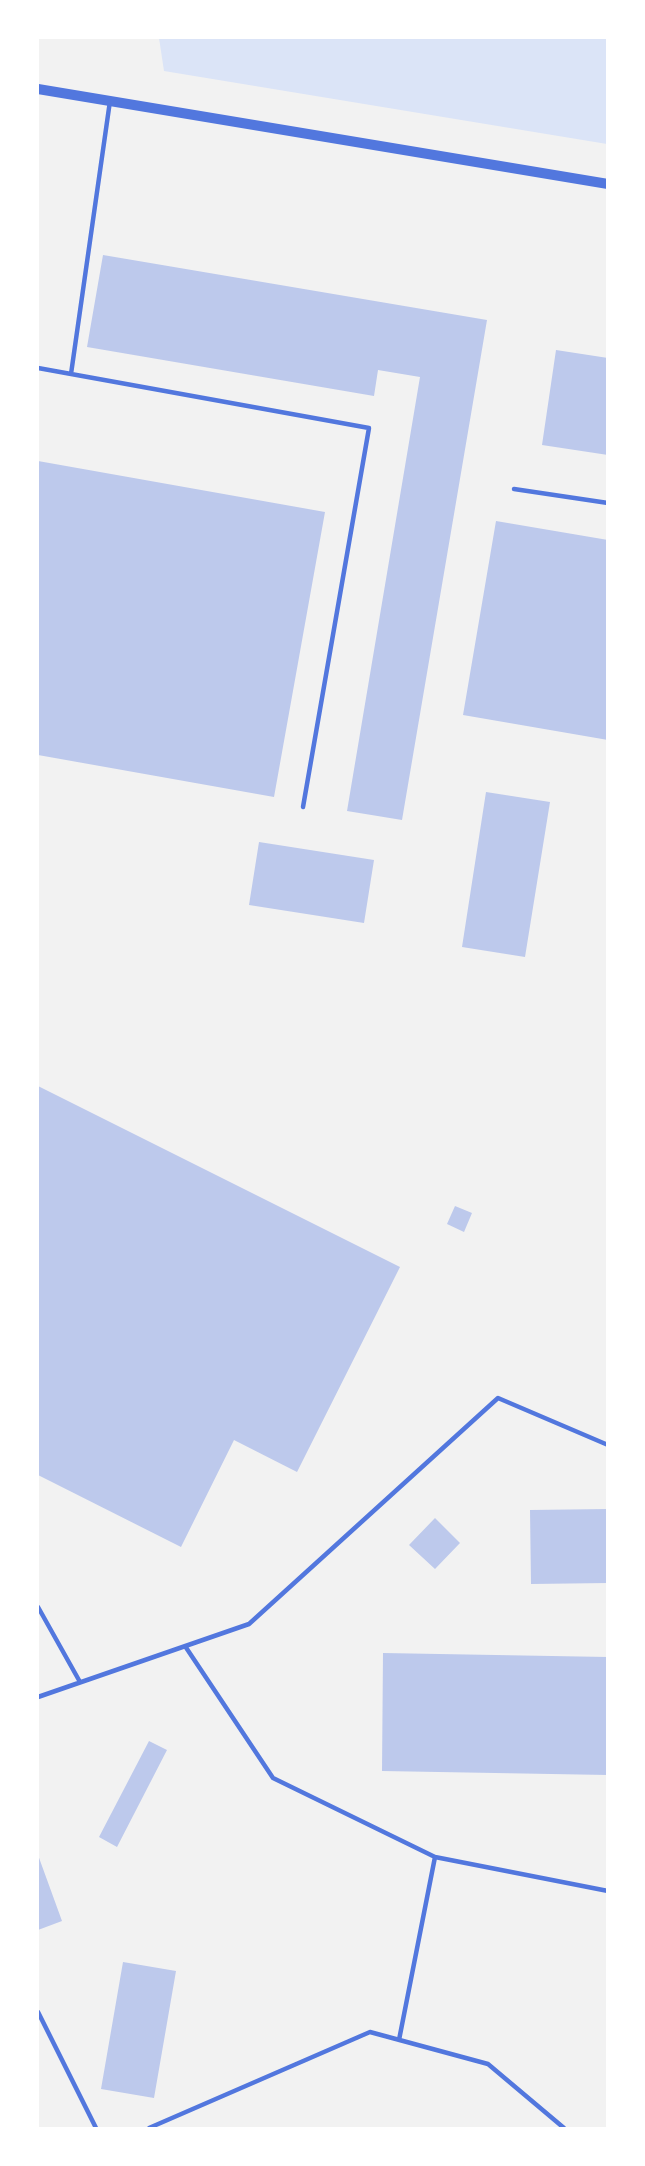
<!DOCTYPE html>
<style>
body{margin:0}
#map{position:relative;width:645px;height:2166px;overflow:hidden;background:#f2f2f2;font-family:Montserrat,sans-serif}
canvas{display:block}
.frame{position:absolute;inset:0;border:39px solid #fff;pointer-events:none}
</style>
<div id="map">
<canvas width="645" height="2166"></canvas>
<div class="frame"></div>
</div>
<script>
const ctx = document.querySelector('canvas').getContext('2d');
ctx.lineJoin = 'round';
function fillPath(path, color) {
  ctx.fillStyle = color;
  ctx.fill(path, 'evenodd');
}
function poly(rows) {
  const path = new Path2D();
  for (const r of rows) {
    path.moveTo(r[0], r[1]);
    for (let i = 2; i < r.length; i += 2) path.lineTo(r[i], r[i + 1]);
  }
  return path;
}
function trace(path, color, width, dash) {
  ctx.strokeStyle = color;
  ctx.lineWidth = width;
  ctx.lineCap = dash ? 'butt' : 'round';
  ctx.setLineDash(dash || []);
  ctx.stroke(path);
}
fillPath(poly([
 [159,38,607,38,607,144,164,71]
]), '#dbe4f7');
fillPath(poly([
 [103,255,487,320,402,820,347,811,420,377,378,370,374,396,87,347],
 [556,350,608,358,608,455,542,445],
 [38,461,325,512,274,797,38,755],
 [496,521,608,540,608,740,463,715],
 [486,792,550,802,525,957,462,947],
 [259,842,374,860,364,923,249,905],
 [38,1086,400,1267,297,1472,234,1440,181,1547,38,1475],
 [455,1206,472,1213,464,1232,447,1224],
 [608,1509,608,1583,531,1584,530,1510],
 [435,1518,460,1543,435,1569,409,1545],
 [383,1653,608,1657,608,1775,382,1771],
 [149,1741,167,1750,117,1847,99,1837],
 [38,1855,62,1921,38,1930],
 [123,1962,176,1971,154,2098,101,2089]
]), '#bdc9ec');
trace(poly([
 [38,368,369,428,303,807],
 [71,374,110,101],
 [514,489,608,503],
 [38,1607,80,1682],
 [185,1646,273,1778,435,1857,608,1891],
 [38,1697,249,1624,498,1398,608,1445],
 [38,2012,96,2128],
 [399,2040,435,1857],
 [149,2128,370,2032,488,2064,564,2128]
]), '#5277de', 4.5);
trace(poly([
 [38,89,608,184]
]), '#5277de', 10);
</script>
